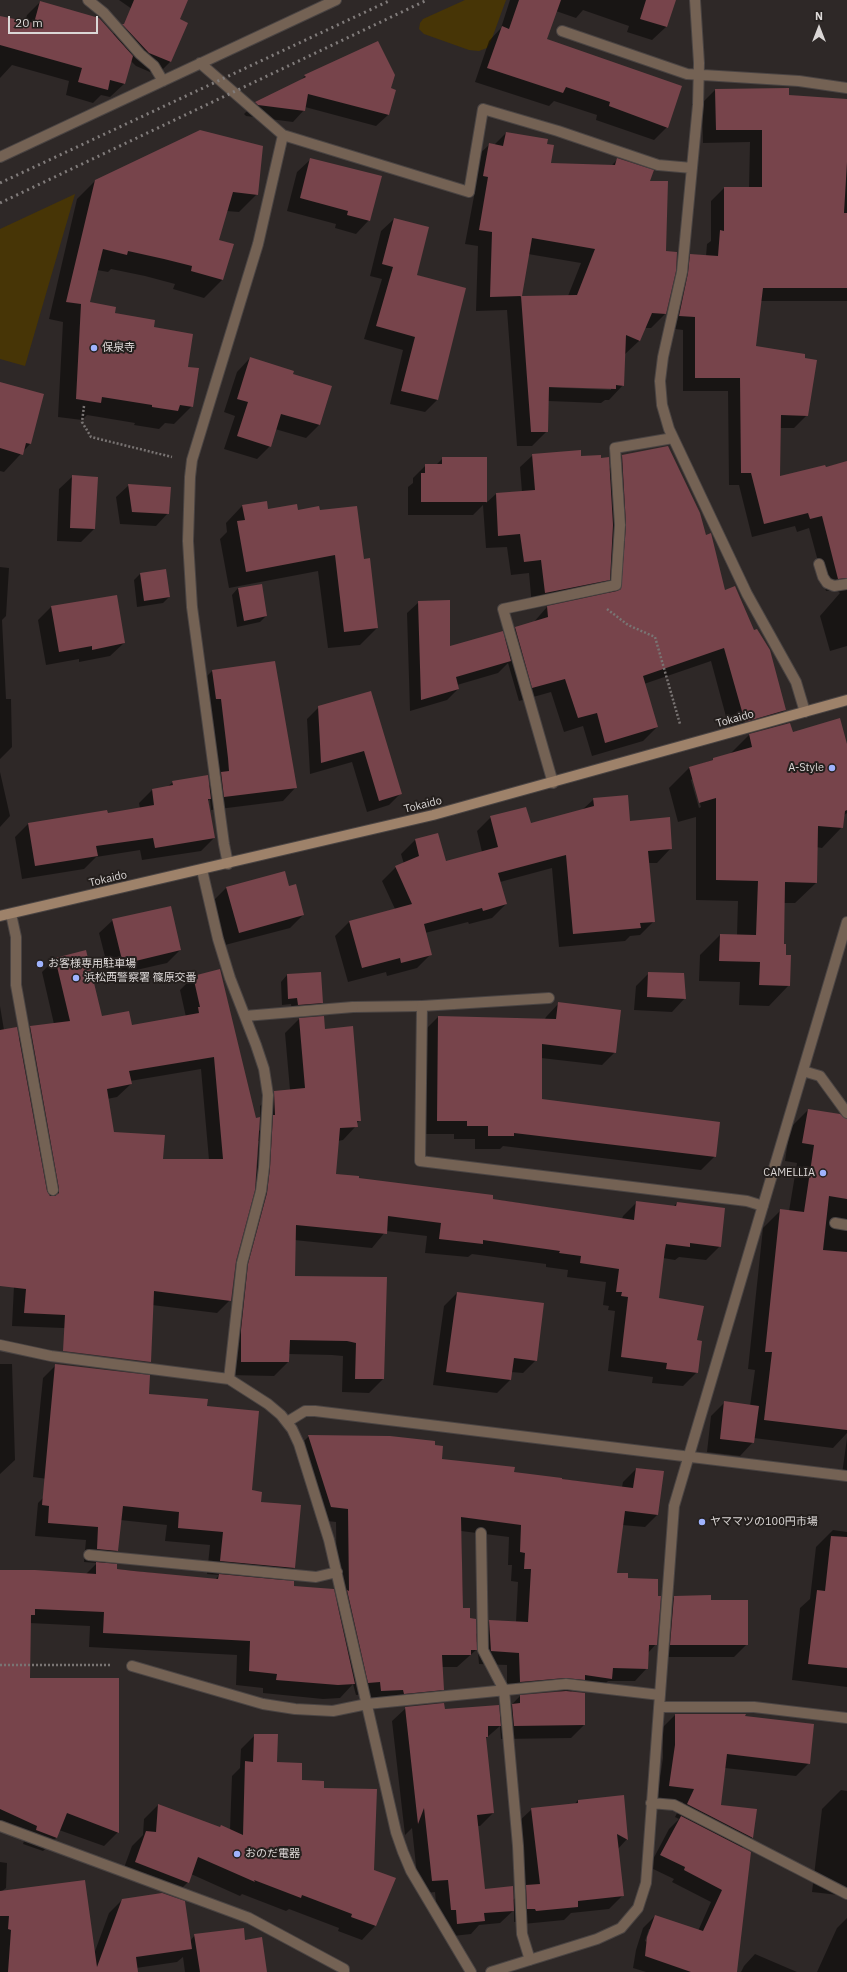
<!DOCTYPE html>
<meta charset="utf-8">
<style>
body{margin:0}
#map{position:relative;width:847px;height:1972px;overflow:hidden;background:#2e2827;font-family:"IBM Plex Sans",sans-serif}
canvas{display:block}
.north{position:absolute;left:799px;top:8px;width:40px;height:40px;-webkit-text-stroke:3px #241f1d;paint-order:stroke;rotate:0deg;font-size:11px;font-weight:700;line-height:16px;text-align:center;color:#dbd7d6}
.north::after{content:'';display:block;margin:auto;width:14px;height:18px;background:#dbd7d6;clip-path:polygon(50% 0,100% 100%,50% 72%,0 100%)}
.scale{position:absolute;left:8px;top:16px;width:90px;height:18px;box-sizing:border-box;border:2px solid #dbd7d6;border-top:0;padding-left:5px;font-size:12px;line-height:14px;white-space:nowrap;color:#dbd7d6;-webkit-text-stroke:3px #241f1d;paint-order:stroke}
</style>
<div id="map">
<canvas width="847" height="1972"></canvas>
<div class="north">N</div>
<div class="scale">20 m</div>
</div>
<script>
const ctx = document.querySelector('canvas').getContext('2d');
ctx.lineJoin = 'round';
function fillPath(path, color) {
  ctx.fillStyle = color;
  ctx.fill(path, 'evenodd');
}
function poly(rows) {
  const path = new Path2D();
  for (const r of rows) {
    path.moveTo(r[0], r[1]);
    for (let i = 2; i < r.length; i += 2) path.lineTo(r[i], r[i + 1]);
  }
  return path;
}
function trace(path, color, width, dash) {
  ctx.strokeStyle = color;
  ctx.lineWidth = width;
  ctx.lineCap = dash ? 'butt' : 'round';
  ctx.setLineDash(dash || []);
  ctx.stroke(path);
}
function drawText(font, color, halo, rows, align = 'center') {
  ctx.font = font + ' "IBM Plex Sans","Noto Sans JP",sans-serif';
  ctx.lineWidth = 4;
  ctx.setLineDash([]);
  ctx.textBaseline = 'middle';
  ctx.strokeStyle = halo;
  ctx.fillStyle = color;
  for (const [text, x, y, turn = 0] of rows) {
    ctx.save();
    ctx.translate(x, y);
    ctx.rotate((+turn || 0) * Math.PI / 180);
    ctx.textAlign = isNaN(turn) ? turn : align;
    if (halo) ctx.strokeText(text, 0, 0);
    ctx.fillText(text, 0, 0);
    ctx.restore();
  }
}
fillPath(poly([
 [465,0,506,0,491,41,487,48,479,51,469,50,424,34,419,29,420,23,423,19],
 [75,194,25,366,0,359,0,229]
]), '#473506');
fillPath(poly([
 [119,0,187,0,165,32],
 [510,0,665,0,666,27,652,40,627,32,629,26,583,10,576,18,556,11,546,39,667,127,654,140,596,120,597,115,554,101,549,106,475,82,489,41,501,28],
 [40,2,113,34,122,25,179,41,170,62,157,75,136,66,130,60,124,84,110,97,101,95,93,103,66,95,69,81,12,65,0,78,0,17,25,22,27,15],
 [305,76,395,90,388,115,376,126,305,107,304,110,293,122,246,116,244,114,255,103,299,82],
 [715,90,847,100,847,301,760,301,755,347,807,415,794,428,780,428,779,478,847,462,847,646,830,651,820,616,840,593,836,590,826,591,809,528,797,532,795,526,752,537,739,485,729,485,728,391,683,391,683,330,667,328,676,287,678,268,691,255,706,256,707,244,711,241,711,201,724,188,749,188,750,142,703,143,702,103],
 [201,131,257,194,239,212,226,211,218,241,232,245,222,280,204,298,173,289,175,284,145,276,111,269,108,272,97,270,89,303,153,328,187,368,192,406,174,424,165,423,159,429,134,425,135,423,87,415,82,420,58,417,63,322,49,319,77,199,95,181],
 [506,133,546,144,550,164,611,166,618,159,649,182,665,252,675,271,665,314,651,328,645,328,639,341,624,355,623,385,609,400,605,400,601,403,548,401,547,431,532,446,517,446,507,310,476,311,478,246,465,244,475,191,470,190,475,158,490,144,494,145],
 [528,254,581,263,568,296,520,297],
 [544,385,611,388,611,390,544,387],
 [311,159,369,220,356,234,335,228,336,224,287,211,297,172],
 [394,219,416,275,464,289,437,400,425,412,390,404,403,350,364,339,382,279,370,276,381,231],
 [250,358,292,375,331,387,319,425,306,438,275,429,270,446,257,459,224,449,235,416,224,412,237,372],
 [0,384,30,444,4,472,0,471],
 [533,455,600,459,609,469,622,456,705,536,724,592,785,710,772,724,731,735,711,661,644,684,657,727,643,741,592,756,583,726,564,732,551,692,519,701,508,663,498,673,457,685,458,689,447,700,410,711,407,613,419,602,449,647,504,640,516,628,533,623,547,607,609,594,610,578,596,592,532,606,529,573,511,575,507,547,486,548,483,505,473,515,408,515,408,487,413,483,413,478,426,465,436,465,443,458,486,458,486,503,496,494,522,492,520,467],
 [73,476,97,477,94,529,81,542,57,541,59,489],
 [129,485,168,513,156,526,120,524,116,497],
 [242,506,268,510,319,512,363,560,377,628,360,645,328,648,318,571,229,588,220,539,227,532,226,523],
 [0,567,9,568,6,616,2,620,6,699,11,699,12,747,0,759],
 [140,574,169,597,163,603,137,607,134,580],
 [238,588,266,616,260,622,237,627,232,595],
 [51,607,124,643,110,656,79,662,79,659,46,665,38,620],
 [212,671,296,787,283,801,211,810,210,799,208,801,214,838,201,851,142,860,140,850,96,857,84,869,22,879,15,837,28,824,140,809,139,803,152,790,167,787,173,782,209,786,216,779,199,684],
 [370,692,401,793,389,805,367,812,352,762,310,774,307,719,319,707],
 [789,724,792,733,847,747,847,813,843,816,842,827,822,848,816,847,816,883,795,903,784,903,782,945,789,985,769,1006,739,1005,740,982,699,981,700,955,720,935,737,935,738,901,696,900,696,817,678,822,669,788,689,768,730,754,749,735],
 [693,779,701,807,699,808,691,780],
 [0,772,10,816,0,827],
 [594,799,671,848,657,863,648,863,654,921,640,935,630,936,625,941,559,947,552,868,500,882,506,904,492,918,469,924,468,922,425,933,431,954,417,968,387,976,386,972,348,982,335,936,349,922,395,909,382,881,396,867,404,864,401,854,415,840,445,862,482,852,477,831,491,817,530,825,582,810],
 [227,887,288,887,303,915,290,928,225,945,213,901],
 [113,920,180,950,167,963,110,976,99,933],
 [85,951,101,1017,131,1027,186,1017,180,990,193,977,219,970,258,1132,261,1129,260,1106,274,1092,290,1090,285,1033,299,1019,324,1030,360,1120,356,1124,356,1126,343,1140,338,1141,335,1175,622,1219,623,1216,637,1202,673,1207,677,1203,720,1246,706,1260,679,1257,675,1260,663,1258,658,1298,696,1341,697,1372,683,1386,652,1383,653,1377,608,1371,615,1311,608,1310,609,1306,603,1305,606,1282,567,1277,568,1270,546,1267,546,1264,472,1254,468,1257,425,1253,427,1236,386,1231,372,1248,294,1240,294,1277,386,1278,383,1379,369,1393,342,1392,343,1356,332,1355,288,1354,288,1362,274,1376,228,1375,228,1344,235,1279,254,1207,259,1141,257,1141,235,1261,230,1300,217,1313,152,1305,139,1331,12,1326,19,1184,0,1215,0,1006,4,1030,18,1039,30,1027,54,1024,42,972,55,959],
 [201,1069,209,1160,162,1160,113,1133,107,1099,117,1097,131,1084,130,1081],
 [649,973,685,998,672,1012,634,1010,636,986],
 [287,975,322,1003,316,1009,292,1011,291,1004,282,1005,281,982],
 [559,1003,615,1052,602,1065,541,1058,541,1100,715,1156,701,1170,503,1146,500,1149,475,1149,475,1139,454,1139,454,1134,424,1134,425,1030,438,1017,545,1019,546,1017],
 [808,1110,847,1156,847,1433,833,1448,754,1438,753,1442,740,1456,707,1452,711,1416,725,1402,750,1406,755,1370,748,1369,763,1228,781,1210,789,1211,797,1163,785,1161,790,1128],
 [457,1293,536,1360,523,1373,511,1372,510,1380,497,1393,433,1385,444,1306],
 [0,1364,12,1364,15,1460,0,1474],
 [56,1365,148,1395,206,1407,251,1491,260,1503,300,1506,294,1568,281,1581,337,1603,336,1522,318,1520,296,1449,309,1436,513,1473,622,1487,623,1482,636,1469,657,1515,645,1527,622,1525,616,1574,627,1579,656,1644,648,1653,647,1668,635,1681,608,1681,598,1691,575,1688,571,1692,584,1725,571,1738,501,1739,500,1726,485,1739,493,1813,480,1826,477,1826,484,1890,513,1900,526,1887,518,1822,532,1809,574,1805,578,1800,627,1839,617,1850,622,1896,609,1909,571,1913,564,1920,523,1924,522,1921,514,1922,514,1910,500,1923,479,1925,471,1934,444,1937,438,1923,435,1892,419,1894,412,1828,405,1835,392,1721,406,1708,444,1710,499,1718,520,1696,562,1692,552,1690,507,1694,507,1665,479,1664,477,1642,475,1642,476,1650,457,1667,442,1667,443,1689,430,1702,369,1703,368,1694,356,1695,353,1684,340,1698,323,1699,263,1693,263,1688,236,1685,237,1655,89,1647,90,1626,29,1623,29,1679,118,1832,104,1846,59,1830,57,1837,43,1851,23,1844,24,1841,0,1829,0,1571,85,1575,97,1563,84,1562,86,1540,35,1536,38,1503,51,1490,84,1484,33,1477,43,1378],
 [120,1520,167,1525,165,1541,210,1545,207,1574,219,1575,215,1580,116,1569,104,1564,117,1551],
 [461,1531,509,1537,508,1565,512,1565,511,1581,518,1582,516,1622,489,1621,475,1635,463,1609],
 [847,1438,847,1475,842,1474],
 [833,1530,847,1532,847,1687,792,1680,800,1608,810,1599,816,1547],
 [674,1597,710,1601,747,1644,734,1657,657,1657,661,1610],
 [676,1714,744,1716,809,1763,796,1776,725,1768,719,1806,755,1810,752,1838,742,1848,736,1972,646,1972,633,1968,636,1950,643,1928,655,1916,698,1931,711,1902,672,1882,674,1879,649,1867,669,1829,679,1819,675,1817,683,1802,657,1798,663,1758,663,1727],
 [649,1929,651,1929,647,1942,645,1941],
 [255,1735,276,1763,300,1781,323,1789,373,1871,375,1926,362,1940,338,1931,339,1928,289,1909,286,1911,242,1894,240,1896,191,1874,188,1882,174,1896,121,1876,132,1846,143,1835,144,1819,158,1805,219,1828,221,1826,230,1830,232,1776,240,1768,241,1749],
 [841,1790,847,1791,847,1896,812,1892,822,1809],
 [0,1862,7,1863,6,1888,1,1892,94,1954,109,1913,122,1900,190,1941,195,1935,244,1941,264,1972,185,1972,183,1957,177,1962,136,1968,137,1972,0,1972],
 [847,1918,847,1972,817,1972,837,1928],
 [755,1954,797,1972,741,1972,744,1966]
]), '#0007');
fillPath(poly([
 [134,0,188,0,180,19,188,23,171,62,149,53,122,24,124,24],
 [519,0,561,0,547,39,682,86,668,128,609,106,610,102,566,87,563,93,487,68,502,26,509,29],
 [646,0,676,0,667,27,640,19],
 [40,1,99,18,133,56,125,84,110,80,108,90,78,82,82,68,0,45,0,16,34,23],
 [378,41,395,75,391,88,396,90,389,115,308,94,305,111,258,105,255,102,306,77,304,75],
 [789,88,789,95,847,99,847,162,844,213,847,213,847,288,763,288,756,346,805,354,805,358,817,360,808,416,781,415,780,476,825,465,826,467,847,461,847,578,838,579,822,516,810,519,808,513,764,524,751,473,741,473,740,378,695,378,695,317,679,316,688,273,690,254,718,256,720,230,724,231,724,187,762,187,762,130,716,130,715,89],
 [200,130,263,146,258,195,233,192,219,240,234,244,223,280,191,271,192,266,164,259,128,251,127,255,103,249,90,302,116,307,115,313,155,320,154,327,193,334,188,367,199,368,193,407,180,405,178,411,152,407,152,405,102,397,101,403,76,399,81,304,66,302,95,180],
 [506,132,548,139,547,144,554,145,551,163,615,165,617,158,654,170,650,181,668,181,666,251,677,252,676,271,666,314,652,313,640,341,626,335,624,386,616,385,616,389,549,387,548,432,531,432,521,296,490,297,492,232,479,230,488,177,483,176,489,143,503,146],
 [532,238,595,249,577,295,522,296],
 [310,158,382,176,370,221,347,215,348,211,300,198],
 [394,218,429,227,417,275,466,288,438,400,401,391,415,337,376,326,393,267,382,264],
 [250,357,294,371,293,374,332,386,320,425,281,414,271,447,237,436,248,402,237,399],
 [0,382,44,394,31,444,26,443,23,455,0,448],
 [668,446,700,513,706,535,711,533,725,590,735,586,754,630,757,629,770,650,786,710,745,722,724,648,643,676,658,727,605,743,597,713,578,718,565,679,532,688,515,627,548,617,547,606,617,591,621,589,626,525,622,455],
 [581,450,581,456,601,455,601,458,609,457,613,525,610,580,545,593,541,560,524,562,520,534,498,536,496,493,535,490,532,454],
 [442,457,487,457,487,502,421,502,421,473,425,473,425,464,442,464],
 [72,475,98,477,95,529,70,528],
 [128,484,171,487,169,514,132,512],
 [267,501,268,509,297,504,298,510,319,506,320,510,357,506,364,559,370,558,378,628,344,632,335,555,246,572,237,521,245,520,242,505],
 [166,569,170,597,144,601,140,573],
 [262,584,267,616,244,621,238,588],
 [117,595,125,643,92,650,92,646,59,652,51,606],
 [450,600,450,646,503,631,511,661,456,677,459,689,421,700,418,601],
 [275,661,297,788,224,797,221,772,229,771,228,758,221,699,216,699,212,670],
 [371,691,402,794,379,801,364,751,321,763,318,706],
 [840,718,847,744,847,810,845,811,843,828,818,826,817,883,785,882,784,944,786,944,786,955,791,955,790,986,759,985,760,962,719,961,720,934,756,935,758,881,716,880,716,798,699,803,689,767,713,760,713,758,752,747,749,734,790,723,793,732],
 [208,775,211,799,208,799,215,838,155,848,153,838,96,846,98,856,35,866,28,823,107,810,108,813,154,805,152,789,173,785,172,781],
 [628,795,630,821,670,817,672,849,648,851,655,922,640,923,641,928,573,934,566,855,498,873,507,904,483,911,482,908,424,924,432,955,401,963,400,958,362,968,349,921,412,904,395,866,419,856,415,839,438,833,446,861,498,847,490,816,526,807,531,823,594,806,593,798],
 [285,871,289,886,296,884,304,915,239,933,226,887],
 [171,906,181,950,123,964,112,919],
 [86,950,102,1016,129,1011,132,1025,199,1013,198,1007,200,1007,193,976,220,969,256,1118,260,1117,255,1190,236,1261,231,1301,154,1291,151,1362,63,1351,65,1315,24,1313,26,1289,0,1286,0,1030,17,1027,47,1191,50,1196,55,1196,59,1193,59,1189,30,1026,70,1021,55,958],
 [214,1057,223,1159,163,1159,165,1135,114,1132,107,1089,132,1084,129,1071],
 [321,972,323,1003,298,1005,297,998,288,999,287,974],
 [648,972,684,973,686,999,647,997],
 [558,1002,621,1010,616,1053,542,1044,542,1099,720,1122,716,1157,514,1133,514,1136,488,1136,488,1126,467,1126,467,1121,437,1121,438,1016,556,1019],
 [324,1016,325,1029,353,1026,361,1121,357,1121,358,1127,340,1128,336,1174,359,1176,359,1178,493,1195,493,1199,634,1220,636,1201,676,1206,677,1202,725,1208,721,1247,690,1243,690,1247,666,1244,665,1249,659,1298,704,1306,697,1340,702,1341,698,1373,666,1369,667,1363,621,1357,628,1297,621,1296,622,1292,616,1292,619,1269,580,1263,581,1256,559,1253,560,1251,483,1240,483,1244,439,1239,441,1223,388,1216,387,1234,296,1225,295,1276,387,1277,384,1379,355,1379,356,1343,347,1341,290,1340,289,1362,241,1362,241,1330,248,1264,267,1193,270,1168,273,1115,275,1115,274,1091,305,1088,299,1018],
 [808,1109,840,1114,847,1119,847,1199,829,1196,823,1250,847,1252,847,1430,764,1420,772,1352,765,1352,780,1209,804,1212,814,1145,802,1143],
 [457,1292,544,1303,537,1361,514,1358,511,1380,446,1372],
 [55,1364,150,1375,149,1394,208,1399,207,1406,259,1411,252,1490,262,1492,261,1502,301,1505,295,1568,220,1561,223,1532,178,1528,179,1512,123,1506,118,1551,97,1549,98,1527,48,1523,49,1506,42,1505],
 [724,1401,759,1406,754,1443,720,1439],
 [308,1435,390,1436,435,1441,435,1445,443,1446,442,1459,515,1467,514,1472,562,1478,562,1479,633,1488,636,1468,664,1471,658,1515,625,1511,617,1573,628,1573,628,1578,658,1579,658,1596,661,1596,657,1645,649,1645,648,1669,613,1668,612,1679,585,1675,585,1680,565,1678,520,1682,519,1653,491,1651,489,1620,528,1622,531,1569,524,1569,525,1553,520,1552,521,1525,461,1517,463,1608,470,1608,470,1618,476,1619,477,1650,471,1650,471,1655,442,1655,444,1690,404,1694,403,1690,381,1691,380,1682,368,1683,347,1590,349,1591,348,1509,331,1507],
 [831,1536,847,1537,847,1668,808,1664,817,1590,825,1591],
 [96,1562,117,1564,117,1569,134,1571,218,1579,219,1574,294,1581,294,1586,334,1589,355,1684,338,1685,276,1680,277,1674,249,1671,250,1641,103,1633,104,1612,35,1609,35,1615,31,1615,30,1678,119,1678,119,1833,67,1813,57,1838,36,1830,37,1826,0,1809,0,1570,35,1570,96,1574],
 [711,1595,711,1600,748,1600,748,1645,670,1645,674,1596],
 [566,1691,585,1693,585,1725,514,1726,512,1704,520,1703,520,1695],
 [444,1703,445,1709,499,1705,501,1726,488,1726,488,1737,486,1737,494,1813,477,1815,485,1889,513,1886,514,1911,484,1913,485,1921,457,1924,456,1910,451,1910,448,1880,432,1881,424,1808,418,1824,405,1707],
 [675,1714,746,1714,745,1716,814,1724,810,1764,727,1754,721,1805,757,1809,753,1838,687,1804,694,1789,669,1786,675,1745],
 [254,1734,278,1734,277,1762,302,1763,302,1780,324,1781,324,1788,377,1789,374,1870,396,1878,376,1926,351,1917,352,1914,302,1895,301,1898,254,1880,255,1882,198,1857,189,1883,135,1862,146,1831,156,1832,158,1804,220,1827,221,1825,243,1835,245,1761,253,1762],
 [624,1795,628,1840,617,1834,624,1896,578,1901,578,1907,536,1911,535,1909,527,1909,526,1885,540,1884,531,1808,578,1803,578,1800],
 [681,1816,751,1852,737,1972,691,1972,645,1956,647,1937,655,1915,703,1931,722,1890,684,1870,685,1867,660,1855],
 [85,1880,97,1967,122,1899,162,1893,185,1901,192,1949,136,1957,138,1972,8,1972,11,1930,8,1929,9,1916,0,1916,0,1891],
 [244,1928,245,1940,262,1937,267,1972,200,1972,194,1934]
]), '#77444b');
const lane = poly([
 [819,564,823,577,827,583,834,586,847,584],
 [353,1007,422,1006]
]);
const street = poly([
 [88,0,104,13,140,54,154,66,163,81],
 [695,0,699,63,698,105,682,272,663,357,660,381,662,405,669,429,747,594,796,682,805,712],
 [562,31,687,74,799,81,847,88],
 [200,63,283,135,469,192,483,109,558,131,658,165,692,168],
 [0,157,336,0],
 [553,783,503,609,616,585,620,525,615,448,673,438],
 [228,864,224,844,192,607,188,541,190,477,192,460,258,244,283,135],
 [202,870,218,939,230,978,256,1045,264,1069,268,1095,264,1167,261,1191,242,1263,229,1379],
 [11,914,16,937,16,985,53,1190],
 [549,998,422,1006,420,1161,747,1201,763,1206],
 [245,1016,353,1007],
 [803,1071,820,1076,847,1113],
 [835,1223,847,1225],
 [0,1345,51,1356,229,1379,268,1404,281,1415,292,1429,299,1444,329,1540,396,1832,403,1852,411,1871,471,1972],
 [287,1422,305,1411,315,1411,847,1476],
 [481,1533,483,1650,504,1690,518,1846,522,1934,530,1960],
 [89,1555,316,1577,337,1572],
 [132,1666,263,1704,295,1709,333,1711,367,1704,566,1684,660,1695],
 [659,1707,754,1707,847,1718],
 [651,1803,674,1805,847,1894],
 [0,1826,249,1918,344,1969,344,1972],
 [491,1972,597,1939,621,1928,638,1908,646,1883,674,1506,847,922]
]);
const secondary = poly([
 [0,916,433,815,847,700]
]);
trace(lane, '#4a4443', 12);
trace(street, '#4a4443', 12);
trace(secondary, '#4a4443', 12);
trace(poly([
 [84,406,82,422,91,437,172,457],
 [607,609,628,625,655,637,680,724],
 [0,1665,111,1665]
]), '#797473', 2.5, [2, 2]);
trace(lane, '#746254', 10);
trace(street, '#746254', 10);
trace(secondary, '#9e826a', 10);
trace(poly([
 [0,183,391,0],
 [0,203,427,0]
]), '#817c7b', 3, [2, 4]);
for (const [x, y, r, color] of [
 [94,348,4,"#9fb3fd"],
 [832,768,4,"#9fb3fd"],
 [40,964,4,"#9fb3fd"],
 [76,978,4,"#9fb3fd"],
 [823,1173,4,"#9fb3fd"],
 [702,1522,4,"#9fb3fd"],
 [237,1854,4,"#9fb3fd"]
]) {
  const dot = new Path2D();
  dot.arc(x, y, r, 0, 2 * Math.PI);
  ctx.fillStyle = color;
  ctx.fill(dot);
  trace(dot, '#241f1d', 1.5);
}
drawText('11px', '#dbd7d6', '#241f1d', [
 ["保泉寺",102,348],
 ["A-Style",824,768,"right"],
 ["お客様専用駐車場",48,964],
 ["浜松西警察署 篠原交番",84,978],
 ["CAMELLIA",815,1173,"right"],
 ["ヤママツの100円市場",710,1522],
 ["おのだ電器",245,1854]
], 'left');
drawText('11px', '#dbd7d6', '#241f1d', [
 ["Tokaido",735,719,-16],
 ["Tokaido",423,805,-14],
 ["Tokaido",108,879,-13]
]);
</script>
